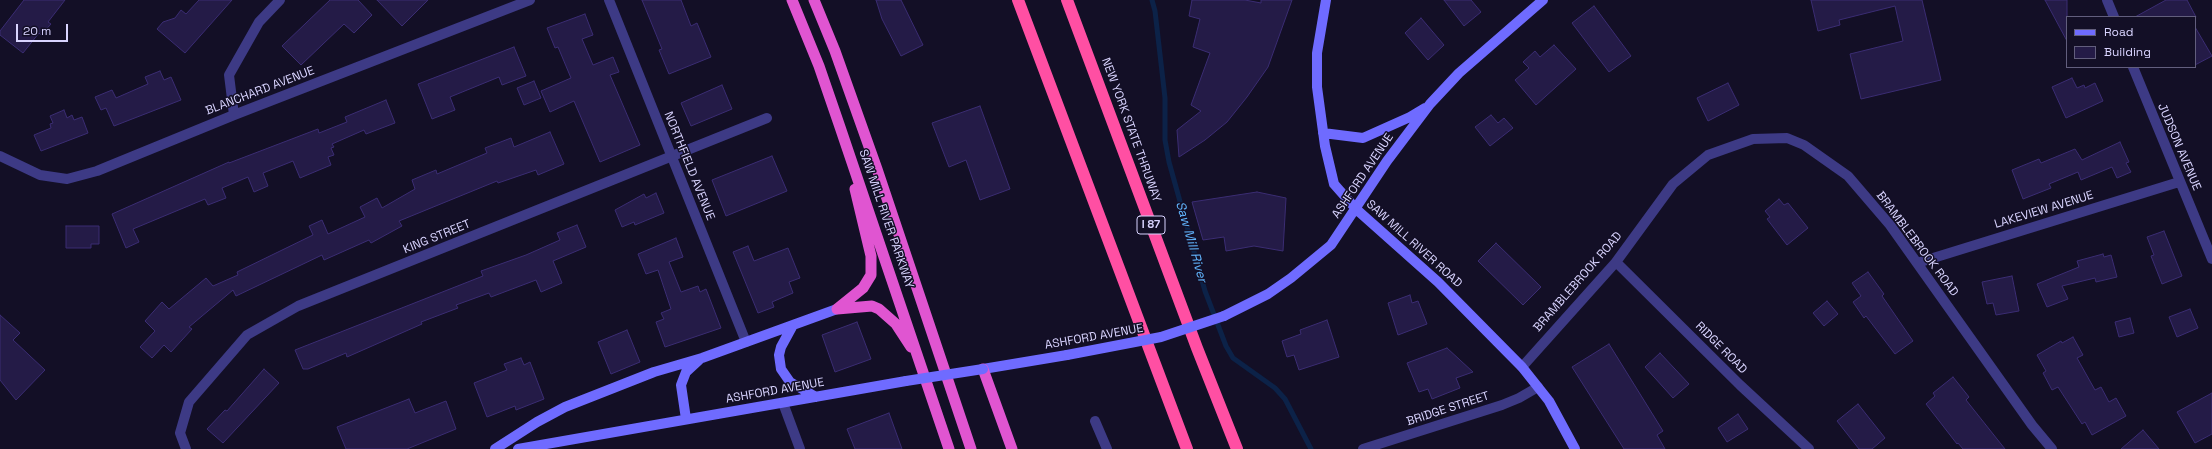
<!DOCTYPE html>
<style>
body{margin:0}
#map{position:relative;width:2212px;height:449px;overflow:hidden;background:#130f26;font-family:"Space Grotesk",sans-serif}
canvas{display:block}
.legend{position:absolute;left:2066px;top:16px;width:130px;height:52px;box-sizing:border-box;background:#130f26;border:1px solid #625e7d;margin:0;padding:5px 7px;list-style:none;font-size:12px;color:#d9d4ff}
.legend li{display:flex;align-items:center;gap:8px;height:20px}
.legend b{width:20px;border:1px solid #625e7d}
.scale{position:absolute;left:16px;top:24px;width:52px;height:18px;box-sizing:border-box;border:2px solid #d9d4ff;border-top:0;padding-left:5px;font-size:12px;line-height:14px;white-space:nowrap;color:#d9d4ff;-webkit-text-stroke:3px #130f26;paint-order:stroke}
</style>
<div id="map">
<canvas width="2212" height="449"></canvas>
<ul class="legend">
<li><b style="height:5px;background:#6f6bff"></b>Road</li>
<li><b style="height:11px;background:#241b47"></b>Building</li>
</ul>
<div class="scale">20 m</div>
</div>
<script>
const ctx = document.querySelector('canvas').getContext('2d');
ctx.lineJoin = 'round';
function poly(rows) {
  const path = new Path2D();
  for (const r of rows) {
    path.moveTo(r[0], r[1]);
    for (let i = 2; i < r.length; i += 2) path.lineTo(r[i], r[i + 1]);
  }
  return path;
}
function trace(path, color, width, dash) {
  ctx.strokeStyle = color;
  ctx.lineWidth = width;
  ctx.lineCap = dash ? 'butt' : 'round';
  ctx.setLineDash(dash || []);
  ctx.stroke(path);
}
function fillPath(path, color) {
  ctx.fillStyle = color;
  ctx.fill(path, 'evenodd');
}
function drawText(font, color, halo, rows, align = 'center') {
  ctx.font = font + ' "Space Grotesk",sans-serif';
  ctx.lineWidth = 3;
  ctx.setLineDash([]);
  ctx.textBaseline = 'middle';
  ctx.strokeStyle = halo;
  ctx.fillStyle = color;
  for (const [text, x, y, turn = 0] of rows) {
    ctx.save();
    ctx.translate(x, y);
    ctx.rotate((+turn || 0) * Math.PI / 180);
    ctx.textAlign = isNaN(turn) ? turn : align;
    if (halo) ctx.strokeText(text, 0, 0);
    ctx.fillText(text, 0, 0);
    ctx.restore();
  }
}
trace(poly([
 [1152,0,1155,11,1165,98,1165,140,1169,162,1205,291,1226,346,1233,358,1275,388,1285,399,1311,449]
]), '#0c2248', 5);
const building = poly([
 [24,0,65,0,48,22,51,24,41,35,39,33,23,53,0,35,0,31,24,0],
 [199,0,232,0,185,53,157,29,163,22,175,18,181,10,186,14,199,0],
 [330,0,358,0,372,15,354,33,344,24,301,65,282,46,330,0],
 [377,0,428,0,402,26,377,0],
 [642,0,681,0,691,26,697,23,711,57,669,74,659,50,662,49,642,0],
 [876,0,901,0,923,45,901,56,882,19,876,0],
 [1192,0,1245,0,1261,3,1261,0,1292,0,1268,67,1247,97,1227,122,1205,140,1179,157,1177,130,1201,111,1191,105,1210,53,1193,47,1200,19,1189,16,1192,0],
 [1444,0,1471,0,1481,12,1464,26,1444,0],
 [1811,0,1922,0,1941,80,1861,99,1850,54,1903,41,1895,6,1839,20,1840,25,1818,31,1811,0],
 [2045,0,2067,0,2067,41,2045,0],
 [2166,0,2187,0,2196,17,2135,17,2166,0],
 [1594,6,1631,56,1609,72,1572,23,1594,6],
 [585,14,593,35,582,39,593,65,613,57,619,72,610,75,640,145,600,162,574,101,550,112,541,91,571,78,558,47,555,48,547,28,585,14],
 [1421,18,1444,45,1428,60,1405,33,1421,18],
 [2195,27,2212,56,2195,65,2195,27],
 [1554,45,1576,69,1536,105,1515,80,1529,68,1523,62,1535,51,1540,57,1554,45],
 [514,47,526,76,502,85,499,77,450,97,455,110,432,119,418,84,514,47],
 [160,71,164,80,171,77,181,100,114,126,106,108,101,110,95,97,112,90,116,98,148,84,145,77,160,71],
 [2072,78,2077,88,2084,85,2085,88,2095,83,2103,101,2066,118,2052,87,2072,78],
 [534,81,541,98,524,105,517,88,534,81],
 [1728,83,1739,105,1708,121,1697,98,1728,83],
 [722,85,732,109,691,126,681,103,722,85],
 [386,100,395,123,366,134,364,130,332,144,334,147,331,148,334,155,328,157,331,165,300,178,293,161,263,173,268,186,254,192,248,177,222,188,226,198,208,205,205,199,133,229,139,242,126,248,112,214,229,162,229,163,318,129,319,133,347,122,345,117,386,100],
 [980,106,1010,189,980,200,966,160,949,167,932,123,980,106],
 [64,110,67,118,72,115,74,120,82,117,88,133,41,151,34,135,51,128,50,124,53,123,50,116,64,110],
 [1491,115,1498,123,1504,118,1513,128,1490,146,1475,127,1491,115],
 [550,132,564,164,538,175,536,170,498,183,497,181,399,221,402,226,371,243,369,240,324,260,322,255,236,296,233,290,189,327,192,329,171,352,164,345,152,358,140,347,155,331,145,321,162,302,169,309,206,278,213,286,238,275,237,272,313,235,309,226,322,220,328,234,365,217,360,207,377,198,382,208,415,189,412,180,436,170,437,174,487,153,485,148,511,138,514,147,550,132],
 [2120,142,2129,162,2126,163,2131,172,2117,178,2112,167,2081,180,2078,172,2049,184,2051,188,2023,199,2012,170,2039,159,2041,163,2075,149,2082,160,2120,142],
 [772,156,787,191,726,216,712,180,772,156],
 [1257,192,1286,198,1283,251,1254,246,1226,251,1224,237,1203,240,1192,202,1257,192],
 [656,193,664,213,635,225,634,222,622,227,615,210,644,194,646,198,656,193],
 [1779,199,1784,205,1788,203,1808,228,1787,245,1767,219,1770,217,1765,211,1779,199],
 [577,225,586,247,553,261,562,283,541,292,536,280,491,297,489,293,456,305,458,308,421,322,422,324,347,357,346,353,308,369,303,369,295,350,483,276,481,271,526,255,560,240,557,233,577,225],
 [66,226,99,226,99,244,91,244,91,248,66,248,66,226],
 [2164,231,2182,276,2162,284,2151,256,2154,255,2147,237,2164,231],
 [676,238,683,257,669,262,681,292,698,286,700,292,706,289,721,328,665,347,656,322,664,319,661,313,671,309,658,270,646,274,638,254,676,238],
 [1496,243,1541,287,1523,305,1478,261,1496,243],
 [748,246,754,261,788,248,800,278,789,282,793,293,772,302,774,307,758,313,733,252,748,246],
 [2103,254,2104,257,2111,255,2117,277,2096,282,2095,278,2062,286,2068,299,2047,307,2037,284,2079,267,2077,261,2103,254],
 [1868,272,1884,294,1882,296,1913,341,1895,354,1866,316,1864,318,1853,302,1861,296,1852,283,1868,272],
 [2012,276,2019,311,1996,315,1993,303,1987,304,1982,282,2012,276],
 [1410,295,1412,303,1418,301,1427,324,1398,335,1388,303,1410,295],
 [1827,301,1838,314,1824,326,1813,313,1827,301],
 [2190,309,2198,328,2177,337,2169,317,2190,309],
 [0,315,20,333,13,340,45,370,16,400,0,380,0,315],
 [2130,318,2134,333,2119,337,2115,322,2130,318],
 [1327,320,1339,357,1299,370,1294,355,1287,357,1282,341,1301,334,1300,330,1327,320],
 [857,322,871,359,835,372,822,335,857,322],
 [627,330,640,362,611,374,598,342,627,330],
 [2073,337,2083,355,2077,358,2095,390,2101,387,2109,402,2116,398,2126,416,2092,435,2085,422,2082,424,2058,387,2052,390,2043,373,2046,371,2037,355,2061,341,2062,343,2073,337],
 [1609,344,1663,431,1657,435,1665,449,1624,449,1572,367,1609,344],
 [1447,348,1473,372,1456,378,1460,388,1432,399,1428,389,1419,392,1407,363,1447,348],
 [1660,353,1689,384,1673,398,1645,367,1660,353],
 [521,358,524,365,530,362,544,399,516,410,515,406,487,417,474,383,507,370,504,364,521,358],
 [264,369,279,383,223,443,207,429,225,410,227,411,264,369],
 [1953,377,1969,397,1966,400,2005,449,1963,449,1958,443,1957,444,1926,404,1935,396,1933,393,1953,377],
 [2212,393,2212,434,2195,443,2177,412,2212,393],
 [409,399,415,413,446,401,456,429,407,449,346,449,337,427,409,399],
 [1858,404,1885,438,1872,449,1859,449,1837,421,1858,404],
 [889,413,902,449,855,449,847,429,889,413],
 [1738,414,1748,429,1727,442,1718,428,1738,414],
 [2143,430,2159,449,2121,449,2143,430]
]);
fillPath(building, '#241b47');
trace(building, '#3b2d73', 1);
trace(poly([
 [2107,0,2114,17],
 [2133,67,2212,259],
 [234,115,229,75,259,22,280,0],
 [0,156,40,175,67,179,97,171,234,115,530,0],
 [1616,262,1740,385,1809,449],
 [1917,263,2179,182],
 [1522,367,1616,262,1673,184,1708,155,1753,139,1787,138,1804,145,1848,176,1890,225,2032,425,2052,449],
 [783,403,800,449],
 [1095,421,1107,449],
 [186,449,180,433,189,402,247,335,298,306,767,118],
 [1363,449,1502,405,1519,398,1538,387]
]), '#3d3a85', 10);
trace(poly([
 [609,0,746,342]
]), '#3d3a85', 10);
trace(poly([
 [1326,0,1317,53,1317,87,1325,146,1334,184,1356,209,1438,282,1522,367,1549,401,1575,449],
 [1323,133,1363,138,1410,117,1425,108],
 [1224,316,1268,294,1291,278,1331,245,1387,161,1430,104,1459,73,1543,0],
 [793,325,781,347,779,355,781,369,790,382,816,397],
 [983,369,1067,355],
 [686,419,681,385,686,372,699,360],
 [495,449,537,422,565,407,654,372,702,358,837,309],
 [518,449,906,381]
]), '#6f6bff', 10);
trace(poly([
 [792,0,819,66,840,127,949,449],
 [814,0,835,51,877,169,971,449],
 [837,309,863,288,871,275,871,256,855,189],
 [837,309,872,306,879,309,896,324,911,347],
 [983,369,1012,449]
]), '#e055d1', 11);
trace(poly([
 [1018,0,1187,449],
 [1067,0,1197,348,1237,449]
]), '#ff4fa3', 12);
trace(poly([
 [1067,355,1161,337,1224,316],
 [906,381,983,369]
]), '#6f6bff', 10);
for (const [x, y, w] of [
 [1151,225,28]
]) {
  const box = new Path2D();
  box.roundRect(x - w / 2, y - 9, w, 18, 3);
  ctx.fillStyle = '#130f26';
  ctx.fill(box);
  trace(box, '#d9d4ff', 1);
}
drawText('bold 11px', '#d9d4ff', null, [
 ["I 87",1151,225]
]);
drawText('12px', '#d9d4ff', '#130f26', [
 ["BLANCHARD AVENUE",260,91,-21],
 ["NEW YORK STATE THRUWAY",1131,130,70],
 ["JUDSON AVENUE",2179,147,67],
 ["NORTHFIELD AVENUE",689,166,68],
 ["ASHFORD AVENUE",1363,176,-56],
 ["LAKEVIEW AVENUE",2044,210,-17],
 ["SAW MILL RIVER PARKWAY",886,219,71],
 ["KING STREET",437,237,-22],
 ["SAW MILL RIVER ROAD",1414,244,42],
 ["BRAMBLEBROOK ROAD",1917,244,53],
 ["BRAMBLEBROOK ROAD",1578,282,-49],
 ["ASHFORD AVENUE",1094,337,-10],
 ["RIDGE ROAD",1721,348,45],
 ["ASHFORD AVENUE",775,391,-10],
 ["BRIDGE STREET",1448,409,-18]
]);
drawText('italic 13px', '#62b6ff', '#130f26', [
 ["Saw Mill River",1191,242,74]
]);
</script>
